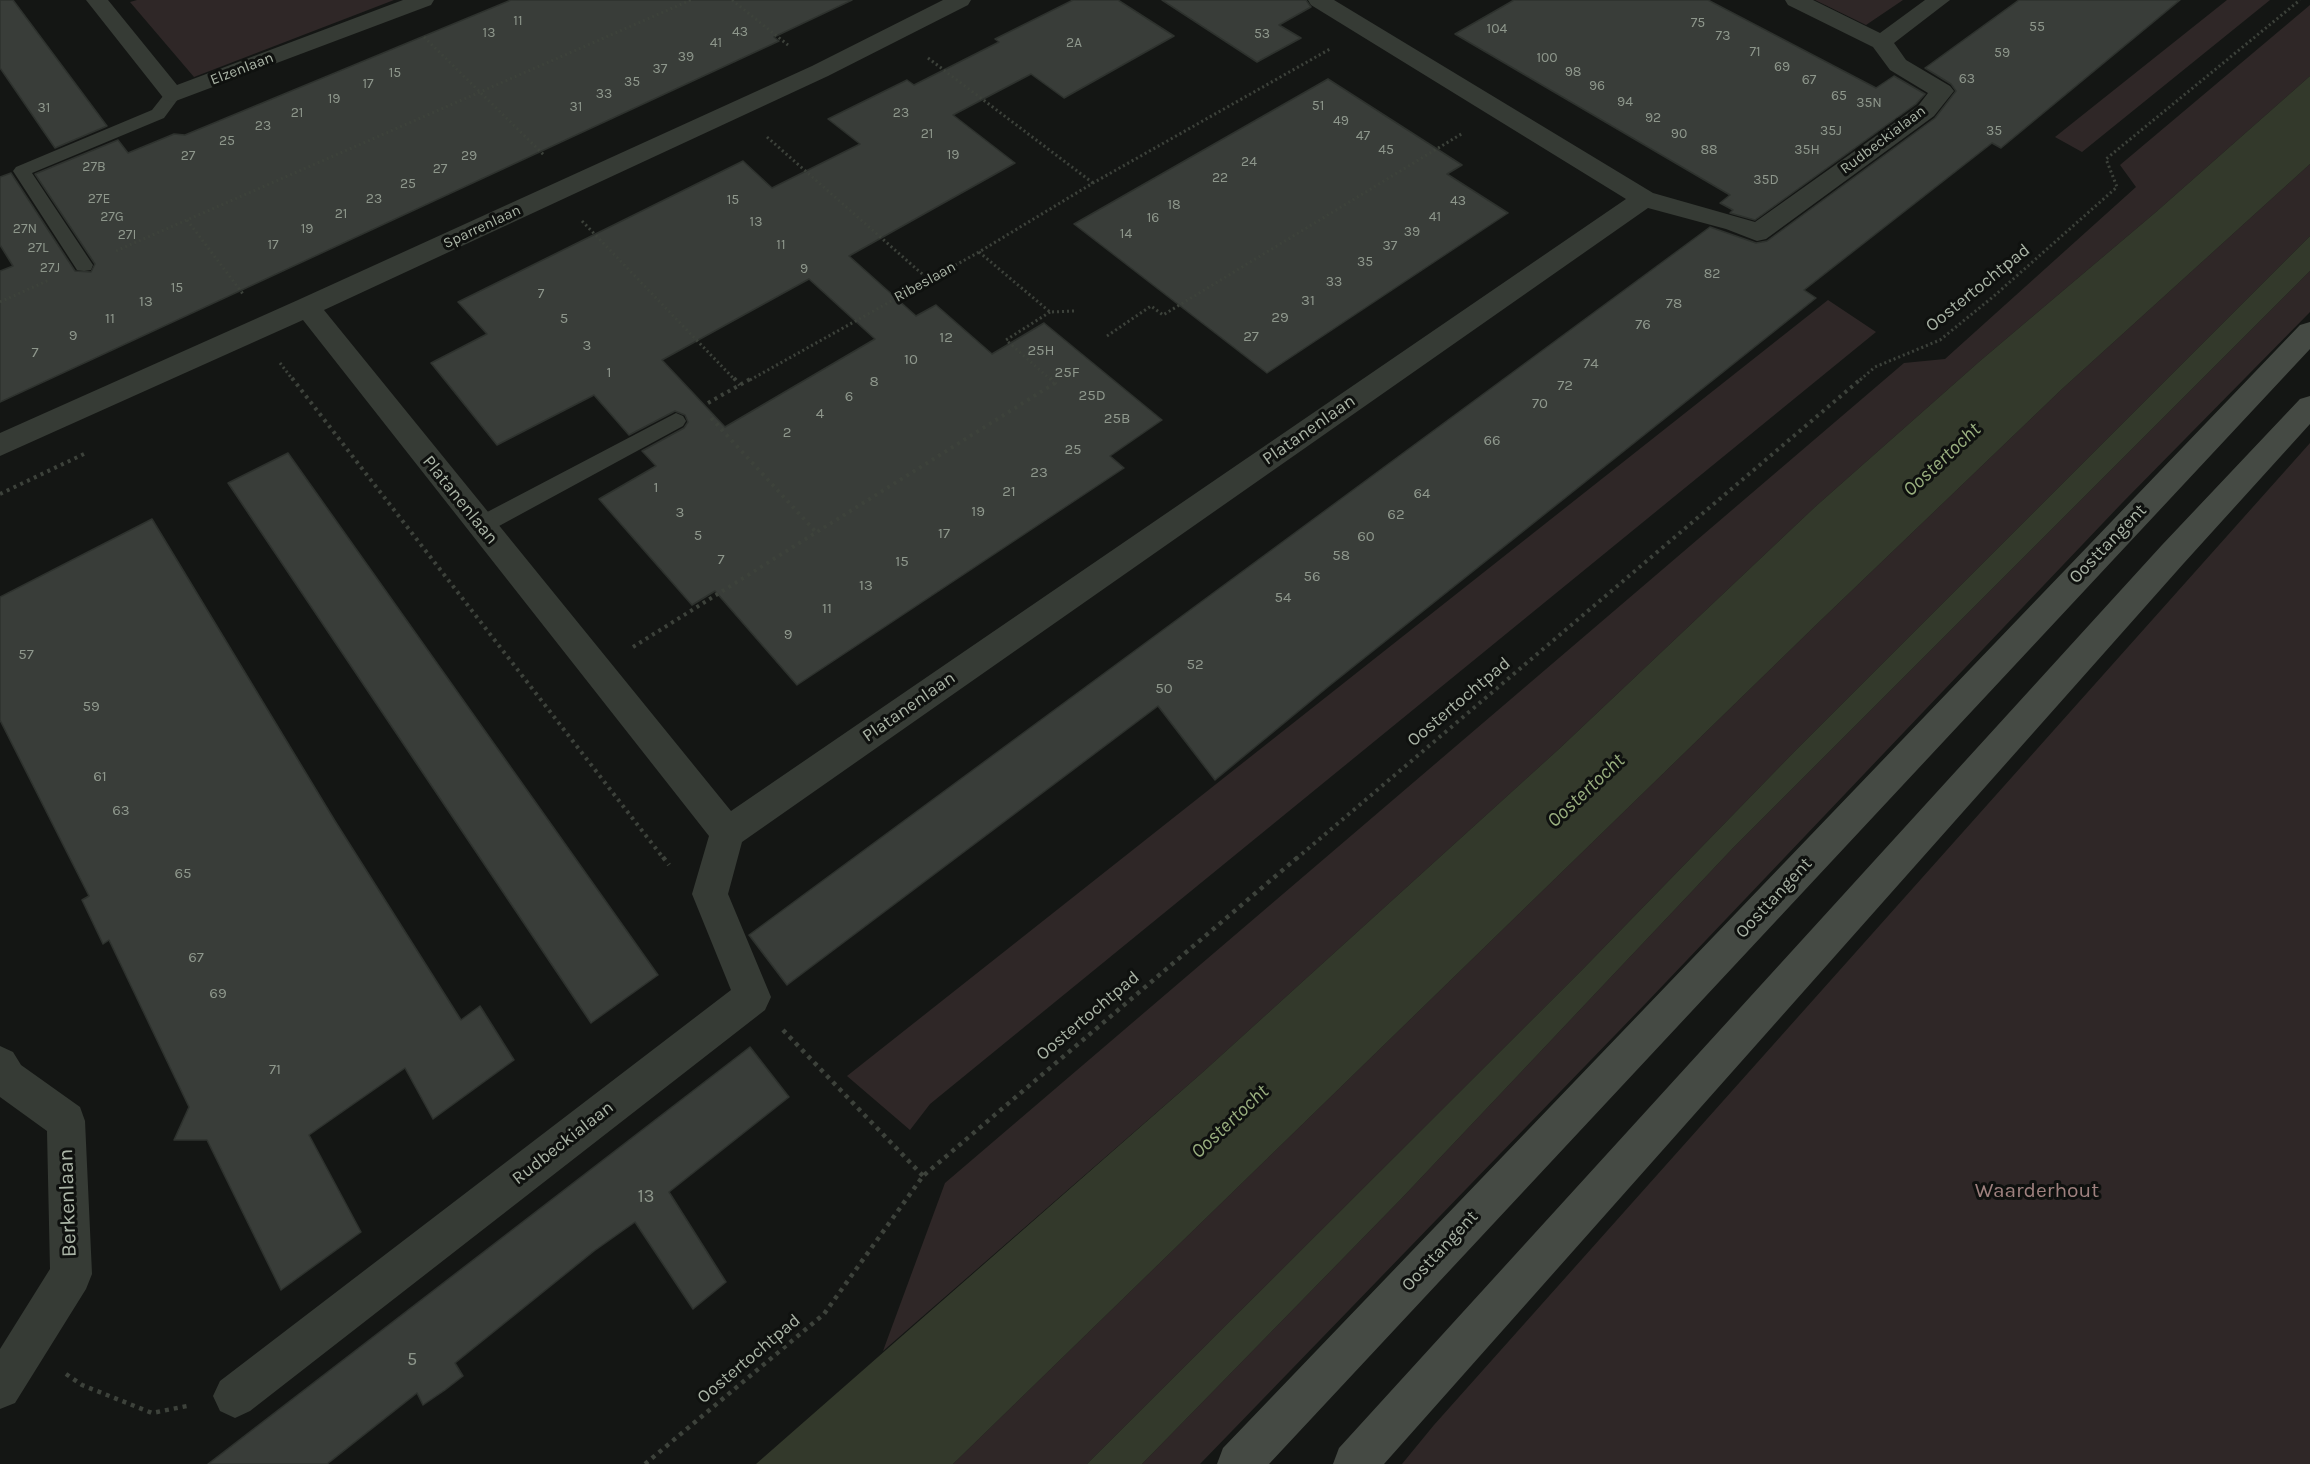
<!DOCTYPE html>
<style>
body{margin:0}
canvas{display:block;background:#141614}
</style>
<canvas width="2310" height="1464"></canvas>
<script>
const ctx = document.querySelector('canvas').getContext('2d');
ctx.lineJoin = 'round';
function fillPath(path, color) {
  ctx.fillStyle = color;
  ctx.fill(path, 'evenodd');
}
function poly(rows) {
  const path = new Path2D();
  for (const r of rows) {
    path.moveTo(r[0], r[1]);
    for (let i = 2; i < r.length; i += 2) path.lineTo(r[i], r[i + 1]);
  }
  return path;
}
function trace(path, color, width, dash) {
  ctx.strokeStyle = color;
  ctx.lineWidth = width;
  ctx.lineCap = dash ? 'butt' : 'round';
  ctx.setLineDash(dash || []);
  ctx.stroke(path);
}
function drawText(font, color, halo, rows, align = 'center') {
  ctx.font = font + ' Karla,sans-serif';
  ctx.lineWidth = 6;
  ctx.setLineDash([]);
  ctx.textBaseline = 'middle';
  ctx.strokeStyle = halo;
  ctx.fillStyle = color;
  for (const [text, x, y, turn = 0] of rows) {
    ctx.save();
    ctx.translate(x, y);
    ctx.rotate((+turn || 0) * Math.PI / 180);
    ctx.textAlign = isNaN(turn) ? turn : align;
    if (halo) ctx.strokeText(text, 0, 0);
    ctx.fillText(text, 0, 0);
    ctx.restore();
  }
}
fillPath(poly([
 [137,0,394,0,194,77,130,2],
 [1815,0,1903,0,1866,25],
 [2227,0,2270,0,2082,152,2055,137],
 [2310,5,2310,76,2156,212,1980,361,1815,507,1559,749,1203,1072,883,1351,945,1183,1904,363,1945,359,2136,187,2120,165],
 [2310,164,2310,236,1797,749,1582,970,1087,1464,953,1464,1819,622,2062,389],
 [2310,271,2310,312,2122,503,1647,1002,1200,1464,1142,1464,1401,1199,1732,849],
 [1828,300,1876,332,930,1104,910,1130,847,1076],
 [2310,443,2310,1464,1402,1464,1434,1425]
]), '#2f2727');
fillPath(poly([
 [2310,76,2310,164,2062,389,1819,622,953,1464,756,1464,1203,1072,1559,749,1815,507,1980,361,2156,212],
 [2310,236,2310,271,1732,849,1401,1199,1142,1464,1087,1464,1582,970,1797,749]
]), '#33392b');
const building = poly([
 [0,0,13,0,107,126,55,148,0,68,0,0],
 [511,0,852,0,774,37,779,41,0,402,0,271,13,266,0,245,0,177,11,173,75,271,91,272,95,264,35,174,118,140,128,153,174,134,185,135,511,0],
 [1073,0,1118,0,1174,36,1064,98,1031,74,953,115,1015,163,849,256,916,316,936,305,992,354,1044,323,1162,420,1110,456,1124,468,797,685,715,591,692,605,599,499,656,466,642,451,684,428,688,422,685,415,675,411,629,435,594,395,497,445,431,363,487,334,458,302,743,161,772,188,860,144,828,119,907,80,914,85,999,42,995,39,1073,0],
 [809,279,875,339,725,427,662,360,809,279],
 [1162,0,1306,0,1311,7,1279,25,1301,38,1257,62,1162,0],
 [1514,0,1708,0,1876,88,1894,76,1925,94,1916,104,1755,220,1730,213,1733,210,1720,203,1730,195,1455,34,1514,0],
 [2019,0,2180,0,2001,148,1992,143,1804,290,1816,298,1329,686,1215,780,1158,706,787,985,749,935,1710,227,1756,243,1767,241,1935,118,1956,91,1951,84,1925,68,2019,0],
 [1328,79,1462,165,1447,174,1508,213,1267,373,1074,224,1328,79],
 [288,453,658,975,591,1023,228,483,288,453],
 [152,519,335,821,461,1020,480,1006,514,1060,433,1119,405,1068,309,1135,361,1232,281,1290,207,1140,174,1140,189,1107,109,940,103,944,82,900,89,896,0,720,0,597,152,519],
 [750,1047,789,1097,669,1192,726,1282,693,1309,635,1222,594,1251,455,1363,463,1376,445,1390,423,1405,417,1393,327,1464,208,1464,750,1047]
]);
fillPath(building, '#393d39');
trace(building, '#2e322e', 1.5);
trace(poly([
 [732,0,788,45],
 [424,37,545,156],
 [928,58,1093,183],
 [767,137,929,280],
 [187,220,243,294],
 [582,221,735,380],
 [116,251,691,0],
 [979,252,1050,312,1075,311],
 [0,302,49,280],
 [1050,312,1006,340,1051,380],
 [1107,336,1151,306,1163,315,1463,133],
 [280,363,293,380],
 [750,380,979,252,1093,183,1330,49],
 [1860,380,1875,367,1940,340,1994,296,2117,187,2106,159,2300,0]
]), '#3d423b', 3, [2, 3]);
trace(poly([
 [292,378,664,859],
 [734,378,740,385],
 [708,403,752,378],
 [711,418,816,532],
 [0,494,86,453],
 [633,647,1055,383,1050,378],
 [1296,859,1862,378]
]), '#3d423b', 4, [3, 4.5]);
trace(poly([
 [663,857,669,865],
 [783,1030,923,1176],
 [66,1374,82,1385,152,1413,187,1406],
 [645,1464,824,1314,923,1176,1298,857]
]), '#3d423b', 4.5, [4, 5]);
fillPath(poly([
 [173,90,179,91,181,95,164,118,32,173,93,265,91,270,84,271,77,270,13,171,16,167,152,110,167,91,173,90],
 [676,413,683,416,686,421,683,426,488,532,480,535,472,532,469,526,472,520,676,413]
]), '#363b35');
fillPath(poly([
 [86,0,108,0,177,85,403,0,434,0,431,5,173,102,165,100,86,0],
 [943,0,971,0,968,5,828,76,324,310,731,811,1626,199,1311,5,1308,0,1334,0,1653,193,1755,222,1918,106,1928,93,1890,70,1873,47,1788,5,1785,0,1813,0,1880,33,1925,0,1950,0,1894,43,1906,60,1950,86,1954,91,1934,116,1766,239,1757,241,1726,229,1648,208,742,842,728,894,771,997,765,1010,250,1411,235,1418,220,1411,213,1396,220,1381,731,990,692,894,709,836,303,320,0,456,0,433,298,300,812,66,943,0],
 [0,1046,13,1052,21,1065,80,1107,85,1121,92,1274,86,1289,15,1403,0,1409,0,1349,50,1269,47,1131,0,1097,0,1046]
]), '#363b35');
fillPath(poly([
 [2310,322,2310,349,1269,1464,1217,1464,1223,1448,2300,325,2310,322],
 [2310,396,2310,424,2184,563,1384,1464,1333,1464,1339,1448,2162,545,2300,399,2310,396]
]), '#454a44');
drawText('14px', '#8e978c', null, [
 ["11",518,21],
 ["75",1698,23],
 ["55",2037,27],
 ["104",1497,29],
 ["43",740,32],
 ["13",489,33],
 ["53",1262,34],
 ["73",1723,36],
 ["41",716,43],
 ["2A",1074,43],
 ["71",1755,52],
 ["59",2002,53],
 ["39",686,57],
 ["100",1547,58],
 ["69",1782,67],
 ["37",660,69],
 ["98",1573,72],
 ["15",395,73],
 ["63",1967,79],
 ["67",1809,80],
 ["35",632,82],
 ["17",368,84],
 ["96",1597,86],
 ["33",604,94],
 ["65",1839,96],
 ["19",334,99],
 ["94",1625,102],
 ["35N",1869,103],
 ["51",1318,106],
 ["31",576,107],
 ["31",44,108],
 ["21",297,113],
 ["23",901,113],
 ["92",1653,118],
 ["49",1341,121],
 ["23",263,126],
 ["35J",1831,131],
 ["35",1994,131],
 ["21",927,134],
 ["90",1679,134],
 ["47",1363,136],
 ["25",227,141],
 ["45",1386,150],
 ["88",1709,150],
 ["35H",1807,150],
 ["19",953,155],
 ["27",188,156],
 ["29",469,156],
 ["24",1249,162],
 ["27B",94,167],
 ["27",440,169],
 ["22",1220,178],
 ["35D",1766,180],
 ["25",408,184],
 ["27E",99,199],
 ["23",374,199],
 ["15",733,200],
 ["43",1458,201],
 ["18",1174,205],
 ["21",341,214],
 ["27G",112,217],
 ["41",1435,217],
 ["16",1153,218],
 ["13",756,222],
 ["27N",25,229],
 ["19",307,229],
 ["39",1412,232],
 ["14",1126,234],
 ["27I",127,235],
 ["17",273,245],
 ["11",781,245],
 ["37",1390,246],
 ["27L",38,248],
 ["35",1365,262],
 ["27J",50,268],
 ["9",804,269],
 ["82",1712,274],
 ["33",1334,282],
 ["15",177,288],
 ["7",541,294]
]);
drawText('15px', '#abb5a7', '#0f110f', [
 ["Elzenlaan",242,69,-21],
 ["Rudbeckialaan",1883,140,-37],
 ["Sparrenlaan",482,227,-25],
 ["Ribeslaan",925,282,-29]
]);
drawText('15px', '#8e978c', null, [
 ["31",1308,301],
 ["13",146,302],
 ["78",1674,304],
 ["29",1280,318],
 ["11",110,319],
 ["5",564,319],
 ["76",1643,325],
 ["9",73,336],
 ["27",1251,337],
 ["12",946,338],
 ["3",587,346],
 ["25H",1041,351],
 ["7",35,353],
 ["10",911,360],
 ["74",1591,364],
 ["1",609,373],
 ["25F",1067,373],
 ["8",874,382],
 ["72",1565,386],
 ["25D",1092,396],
 ["6",849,397],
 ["70",1540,404],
 ["4",820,414],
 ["25B",1117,419],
 ["2",787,433],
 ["66",1492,441],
 ["25",1073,450],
 ["23",1039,473],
 ["1",656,488],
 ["21",1009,492],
 ["64",1422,494],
 ["19",978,512],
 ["3",680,513],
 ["62",1396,515],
 ["17",944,534],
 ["5",698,536],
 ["60",1366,537],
 ["58",1341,556],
 ["7",721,560],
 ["15",902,562],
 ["56",1312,577],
 ["13",866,586],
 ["54",1283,598],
 ["11",827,609],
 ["9",788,635],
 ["57",26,655],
 ["52",1195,665],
 ["50",1164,689],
 ["59",91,707],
 ["61",100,777],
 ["63",121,811],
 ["65",183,874],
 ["67",196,958],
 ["69",218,994],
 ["71",275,1070]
]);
drawText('18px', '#abb5a7', '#0f110f', [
 ["Oostertochtpad",1978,288,-39],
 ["Platanenlaan",1309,430,-35],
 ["Platanenlaan",460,500,51],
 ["Oosttangent",2108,544,-46],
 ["Oostertochtpad",1459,702,-40],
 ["Platanenlaan",909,707,-35],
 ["Oosttangent",1774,898,-47],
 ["Oostertochtpad",1088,1016,-40],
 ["Rudbeckialaan",563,1143,-38],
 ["Oosttangent",1440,1251,-47],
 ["Oostertochtpad",749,1359,-40]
]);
drawText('18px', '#8e978c', null, [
 ["13",646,1197],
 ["5",412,1360]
]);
drawText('italic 20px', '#99af7f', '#0f110f', [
 ["Oostertocht",1942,460,-43],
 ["Oostertocht",1586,791,-43],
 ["Oostertocht",1230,1122,-43]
]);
drawText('21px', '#9f817f', '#0f110f', [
 ["Waarderhout",2037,1191]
]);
drawText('21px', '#abb5a7', '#0f110f', [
 ["Berkenlaan",68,1203,-92]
]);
</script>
